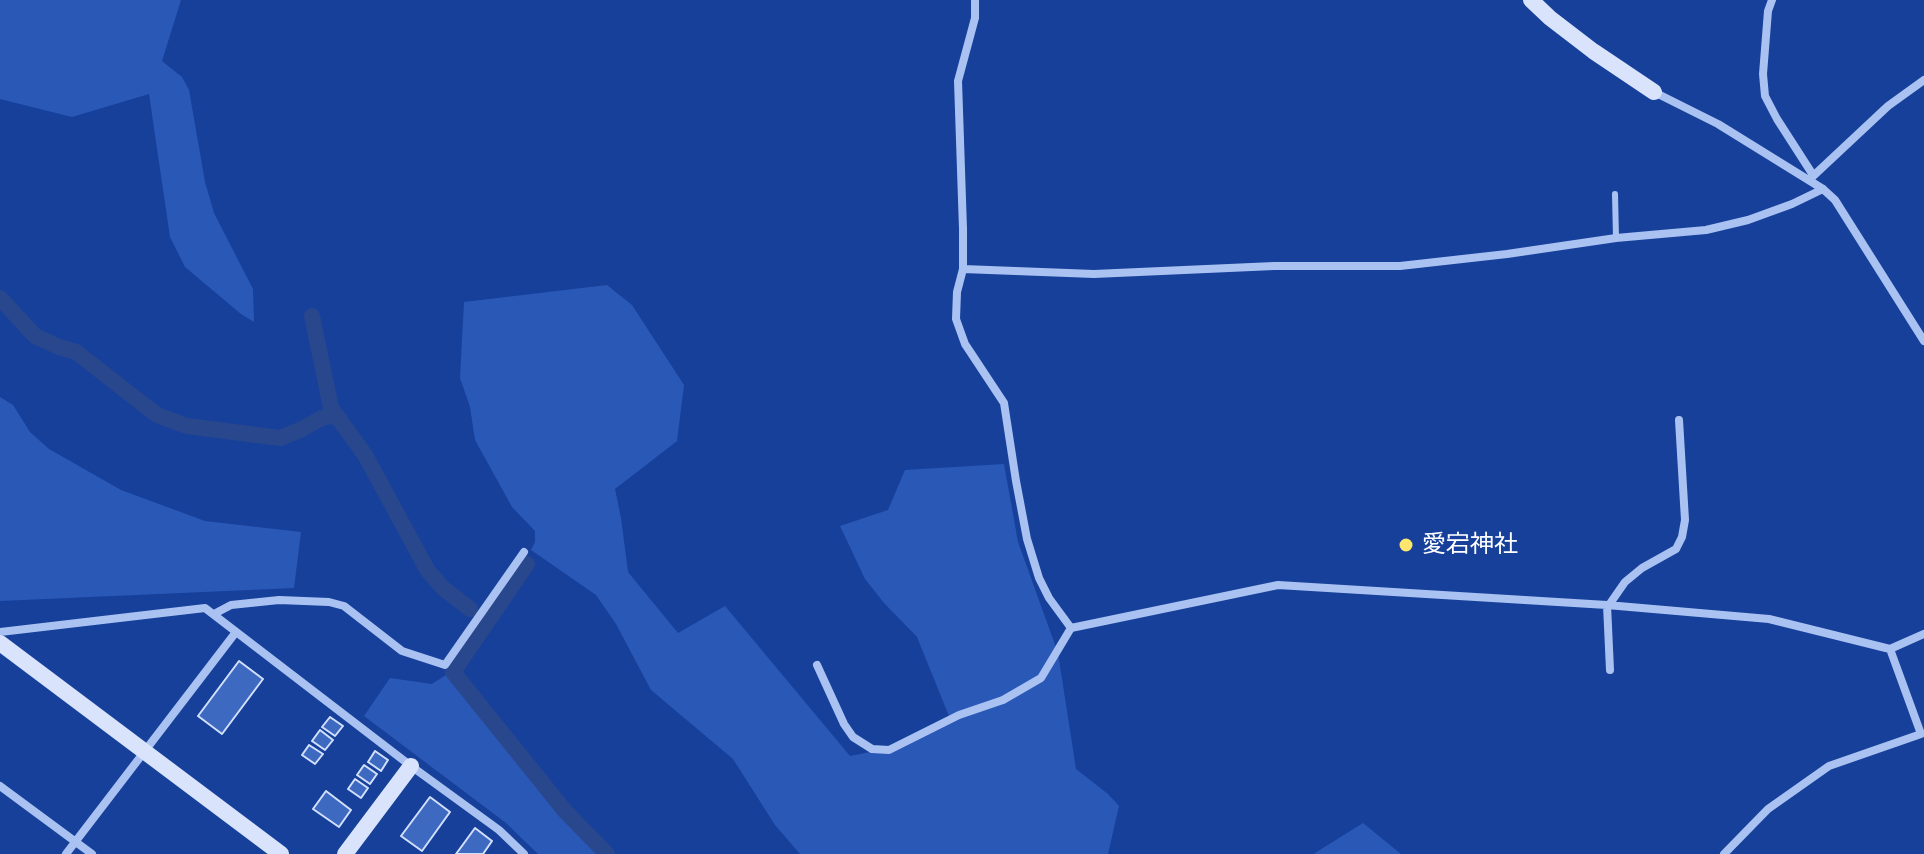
<!DOCTYPE html>
<meta charset="utf-8">
<style>
body{margin:0}
canvas{display:block;background:#16409a}
</style>
<canvas width="1924" height="854"></canvas>
<script>
const ctx = document.querySelector('canvas').getContext('2d');
ctx.lineJoin = 'round';
function fillPath(path, color) {
  ctx.fillStyle = color;
  ctx.fill(path, 'evenodd');
}
function poly(rows) {
  const path = new Path2D();
  for (const r of rows) {
    path.moveTo(r[0], r[1]);
    for (let i = 2; i < r.length; i += 2) path.lineTo(r[i], r[i + 1]);
  }
  return path;
}
function trace(path, color, width, dash) {
  ctx.strokeStyle = color;
  ctx.lineWidth = width;
  ctx.lineCap = dash ? 'butt' : 'round';
  ctx.setLineDash(dash || []);
  ctx.stroke(path);
}
function drawText(font, color, halo, rows, align = 'center') {
  ctx.font = font + ' Raleway,"Noto Sans JP",sans-serif';
  ctx.lineWidth = 6;
  ctx.setLineDash([]);
  ctx.textBaseline = 'middle';
  ctx.strokeStyle = halo;
  ctx.fillStyle = color;
  for (const [text, x, y, turn = 0] of rows) {
    ctx.save();
    ctx.translate(x, y);
    ctx.rotate((+turn || 0) * Math.PI / 180);
    ctx.textAlign = isNaN(turn) ? turn : align;
    if (halo) ctx.strokeText(text, 0, 0);
    ctx.fillText(text, 0, 0);
    ctx.restore();
  }
}
fillPath(poly([
 [0,0,181,0,162,61,182,77,189,90,205,182,214,213,253,289,254,322,241,314,185,267,170,237,149,94,72,117,0,99],
 [607,285,632,305,684,385,677,441,615,489,621,518,628,572,678,633,725,606,850,756,875,751,951,721,917,637,884,603,865,579,840,526,888,510,905,470,1004,464,1018,542,1058,653,1076,769,1108,794,1119,806,1108,854,800,854,775,825,733,759,651,690,616,624,596,595,531,550,535,542,535,531,512,507,475,440,470,407,460,378,464,302],
 [0,397,13,405,30,432,49,449,121,490,205,521,301,532,294,588,0,601],
 [449,673,562,814,602,854,538,854,506,823,364,716,390,678,432,684],
 [1363,823,1401,854,1314,854,1315,853]
]), '#2958b7');
trace(poly([
 [0,298,35,336,59,347,76,352,157,415,187,426,280,438,300,430,322,418,331,416,339,418],
 [312,316,331,408,365,455,428,571,443,588,470,609],
 [527,564,453,672,565,811,607,854]
]), '#29478c', 16);
const building = poly([
 [239,661,263,679,222,734,198,716,239,661],
 [330,717,343,726,335,736,322,727,330,717],
 [320,730,333,740,325,750,312,741,320,730],
 [309,745,323,754,315,764,302,755,309,745],
 [375,751,388,760,381,771,368,762,375,751],
 [364,765,377,774,370,784,357,775,364,765],
 [355,779,368,788,361,798,348,789,355,779],
 [326,791,351,810,339,827,313,809,326,791],
 [430,797,450,812,422,851,401,836,430,797],
 [475,828,492,841,483,854,456,854,475,828]
]);
fillPath(building, '#3e69c1');
trace(building, '#d2e0fc', 2);
trace(poly([
 [1615,194,1616,238]
]), '#aac2f2', 6);
trace(poly([
 [975,0,975,18,958,81,963,229,963,269,957,292,956,319,965,344,1004,403,1016,481,1027,539,1039,578,1049,598,1071,628],
 [1772,0,1768,11,1763,74,1765,96,1777,119,1813,175],
 [1654,92,1718,124,1823,189,1835,200,1924,341],
 [1810,179,1888,106,1924,80],
 [963,269,1094,274,1274,266,1400,266,1507,254,1616,238,1706,230,1748,220,1792,204,1823,189],
 [1607,605,1610,670],
 [1609,605,1625,582,1642,568,1676,549,1682,537,1685,520,1679,420],
 [214,614,231,605,279,600,329,602,344,606,402,651,445,665,524,552],
 [0,632,205,608,411,766,499,830,524,854],
 [817,665,844,724,853,737,872,749,889,750,959,715,1003,700,1041,678,1071,628,1278,585,1607,605,1769,619,1890,649,1924,634],
 [0,786,92,854],
 [66,854,236,632],
 [1724,854,1768,809,1829,766,1921,734,1890,649]
]), '#aac2f2', 8);
trace(poly([
 [1531,0,1550,18,1593,51,1654,92],
 [0,643,281,854],
 [345,854,411,766]
]), '#d9e4fc', 16);
for (const [x, y, r, color] of [
 [1406,545,8,"#ffe66c"]
]) {
  const dot = new Path2D();
  dot.arc(x, y, r, 0, 2 * Math.PI);
  ctx.fillStyle = color;
  ctx.fill(dot);
  trace(dot, '#16409a', 3);
}
drawText('24px', '#fff', '#16409a', [
 ["愛宕神社",1422,545]
], 'left');
</script>
